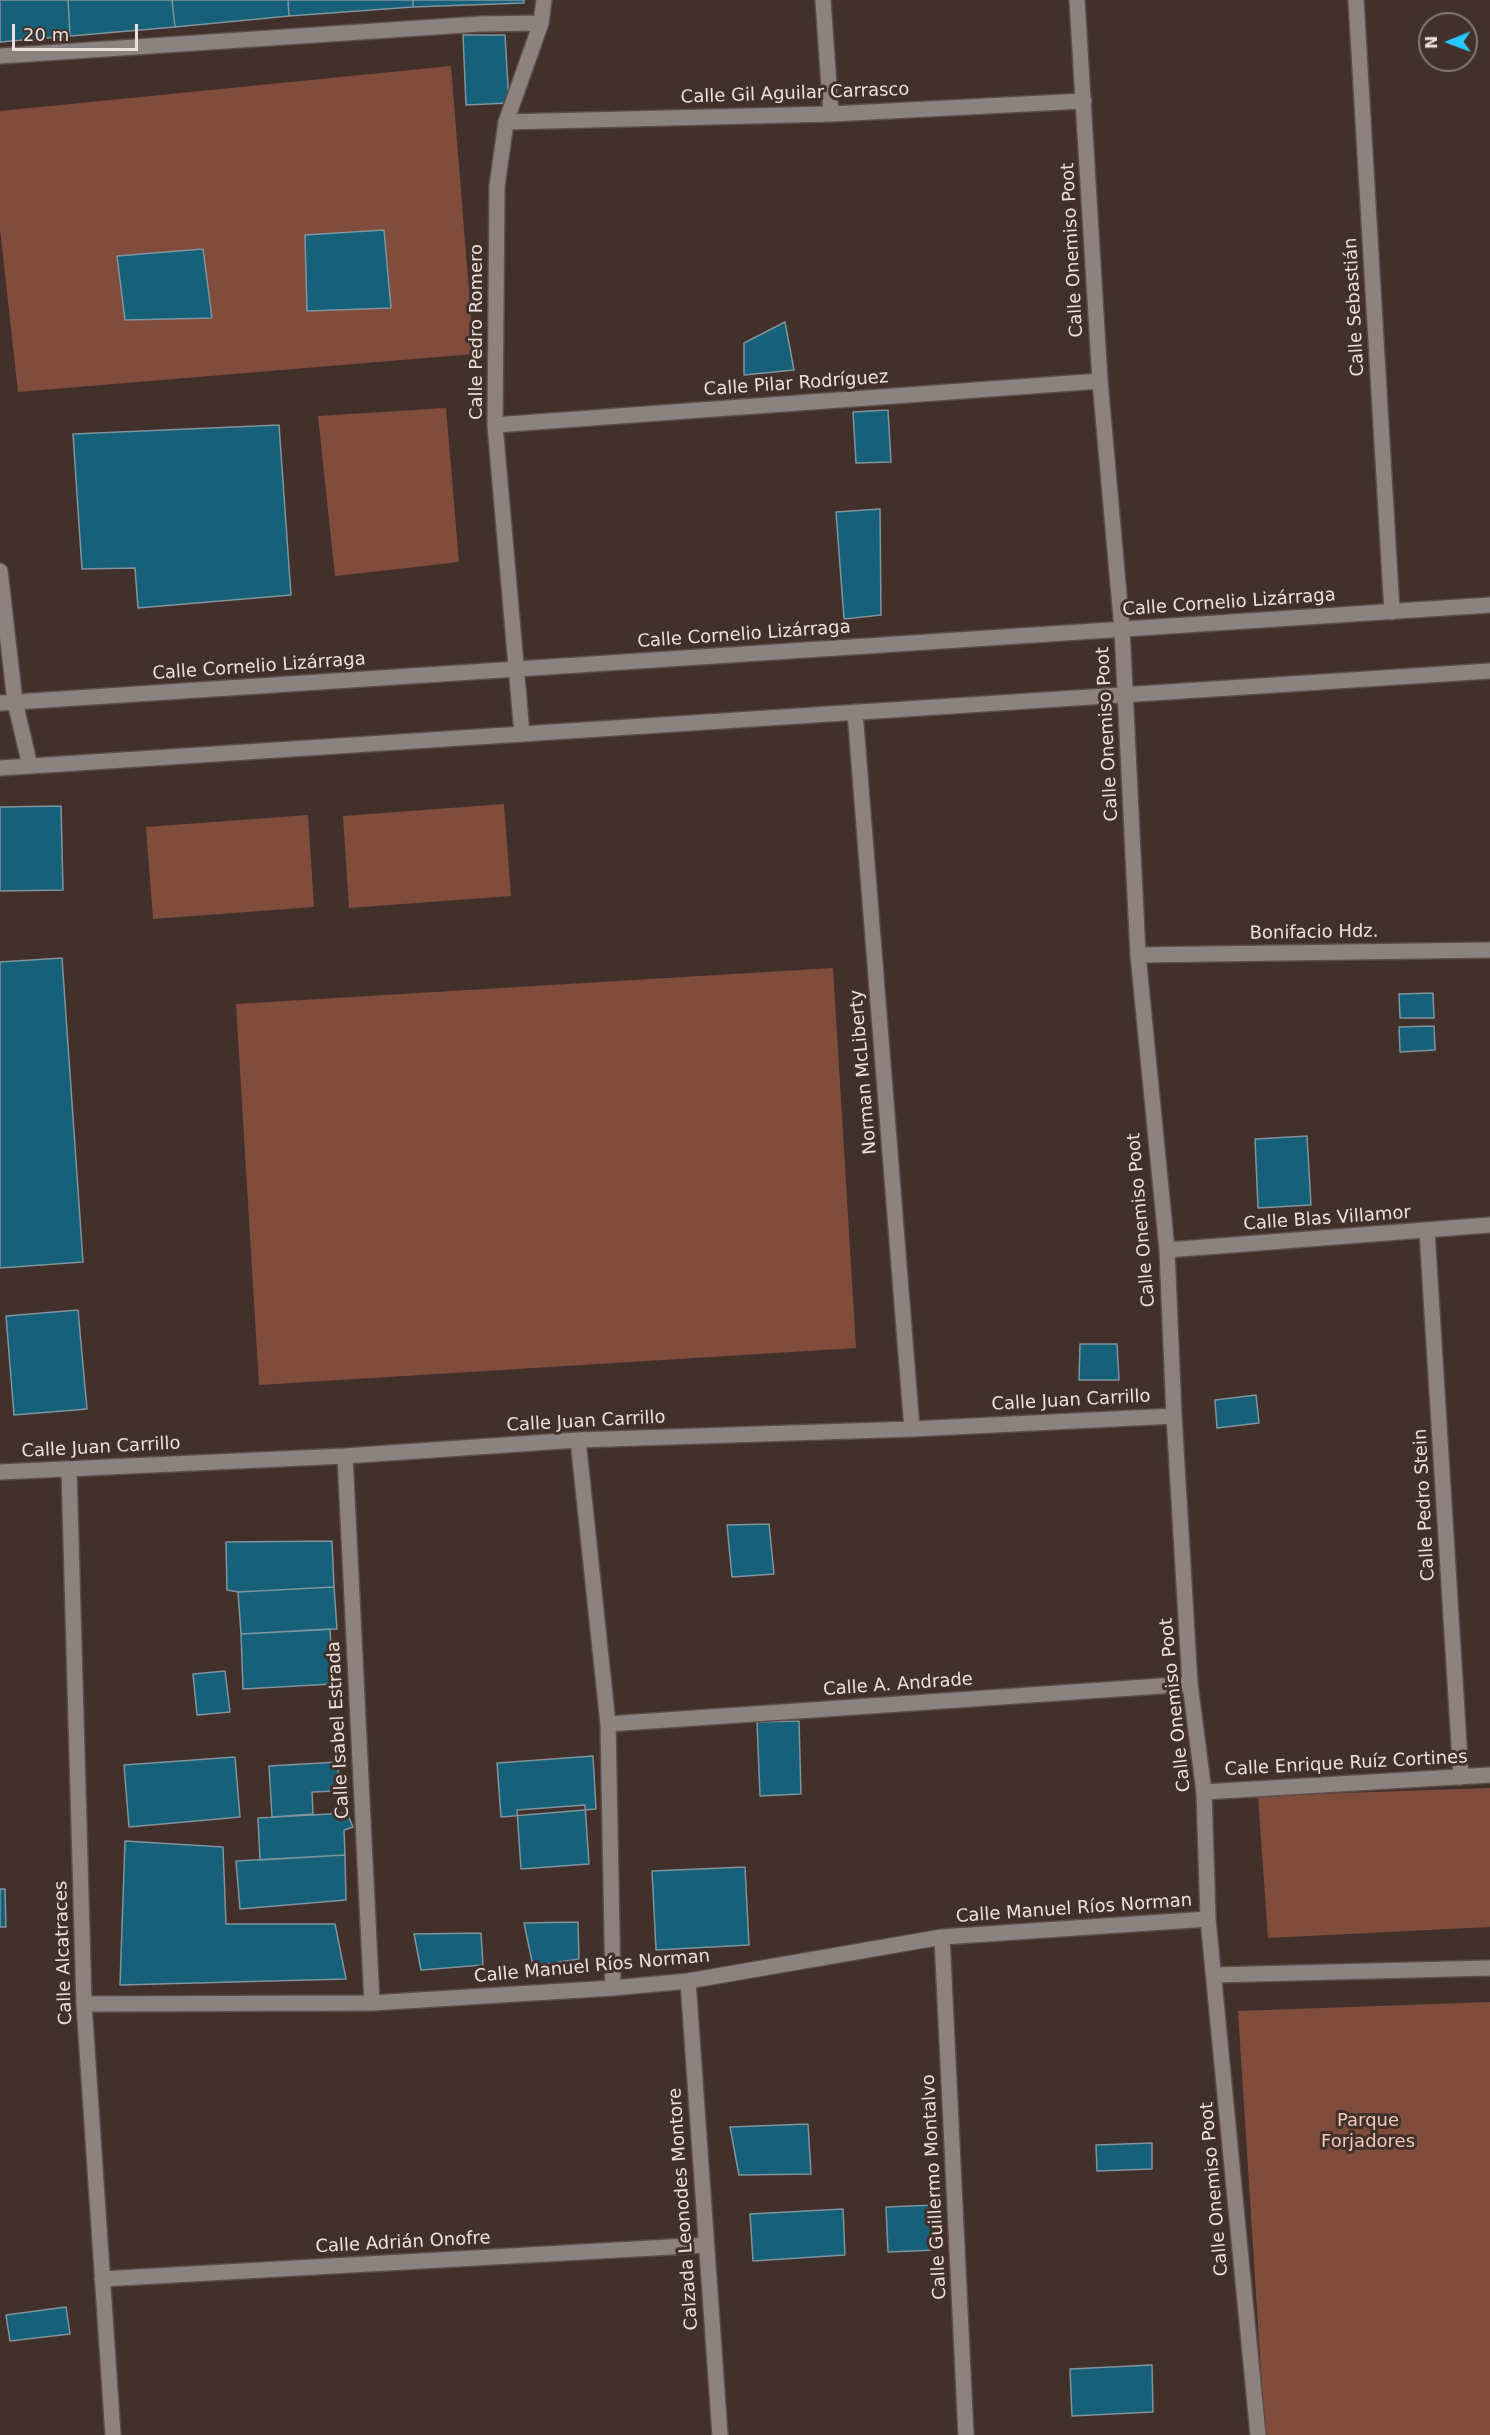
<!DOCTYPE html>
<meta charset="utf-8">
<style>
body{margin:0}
#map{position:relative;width:1490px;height:2435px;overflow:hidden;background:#42312b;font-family:"DejaVu Sans",sans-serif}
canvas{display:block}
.north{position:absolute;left:1418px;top:12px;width:60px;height:60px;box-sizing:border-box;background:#42312b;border:2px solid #867772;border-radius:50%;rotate:269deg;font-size:16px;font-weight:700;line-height:24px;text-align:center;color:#ebe0dc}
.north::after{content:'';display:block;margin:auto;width:21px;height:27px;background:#26c9fe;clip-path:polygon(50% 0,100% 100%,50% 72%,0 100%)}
.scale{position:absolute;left:12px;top:24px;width:126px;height:27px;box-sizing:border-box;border:3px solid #ebe0dc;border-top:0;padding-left:8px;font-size:18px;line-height:21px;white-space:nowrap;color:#ebe0dc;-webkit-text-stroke:4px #42312b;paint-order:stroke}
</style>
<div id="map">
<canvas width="1490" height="2435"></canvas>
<div class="north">N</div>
<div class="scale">20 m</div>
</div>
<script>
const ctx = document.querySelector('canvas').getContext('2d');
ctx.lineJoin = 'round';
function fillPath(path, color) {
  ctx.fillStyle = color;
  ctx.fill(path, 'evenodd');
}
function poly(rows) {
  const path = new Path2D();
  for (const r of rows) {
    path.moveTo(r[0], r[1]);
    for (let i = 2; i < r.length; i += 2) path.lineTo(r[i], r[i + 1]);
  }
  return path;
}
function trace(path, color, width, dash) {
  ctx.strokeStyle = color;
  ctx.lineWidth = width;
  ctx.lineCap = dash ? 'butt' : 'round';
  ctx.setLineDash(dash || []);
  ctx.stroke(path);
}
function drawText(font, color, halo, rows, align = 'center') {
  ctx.font = font + ' "DejaVu Sans",sans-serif';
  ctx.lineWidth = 6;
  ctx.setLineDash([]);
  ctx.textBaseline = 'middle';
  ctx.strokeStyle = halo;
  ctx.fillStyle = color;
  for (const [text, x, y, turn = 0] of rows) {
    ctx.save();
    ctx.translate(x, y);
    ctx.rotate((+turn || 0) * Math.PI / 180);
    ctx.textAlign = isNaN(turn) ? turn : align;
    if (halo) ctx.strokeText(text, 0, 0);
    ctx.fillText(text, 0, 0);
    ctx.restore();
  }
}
fillPath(poly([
 [451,66,474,354,18,392,0,229,0,111],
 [446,408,459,562,335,576,318,416],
 [504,804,511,896,349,908,343,816],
 [308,815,314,907,153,919,146,827],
 [833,968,856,1348,259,1385,236,1004],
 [1490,1788,1490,1927,1268,1938,1258,1796],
 [1490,2002,1490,2435,1265,2435,1238,2011]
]), '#804d3c');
const building = poly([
 [0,0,68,0,70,36,0,42,0,0],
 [68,0,172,0,175,27,70,36,68,0],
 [172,0,288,0,289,16,175,27,172,0],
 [288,0,413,0,413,7,289,16,288,0],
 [413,0,524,0,524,3,413,7,413,0],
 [463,35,505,35,509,103,466,105,463,35],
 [384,230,391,308,307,311,305,235,384,230],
 [203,249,212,318,125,320,117,256,203,249],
 [785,322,794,370,744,375,744,343,785,322],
 [888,410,891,462,856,463,853,412,888,410],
 [279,425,291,595,138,608,135,568,82,569,73,434,279,425],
 [880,509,881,615,844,619,836,512,880,509],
 [61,806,63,890,0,891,0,807,61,806],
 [62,958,83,1262,0,1268,0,962,62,958],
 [1433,993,1434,1018,1400,1018,1399,994,1433,993],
 [1434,1026,1435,1050,1400,1052,1399,1027,1434,1026],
 [1307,1136,1311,1205,1258,1208,1255,1139,1307,1136],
 [78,1310,87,1409,14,1415,6,1316,78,1310],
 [1080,1344,1117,1344,1119,1380,1079,1380,1080,1344],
 [1256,1395,1259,1423,1217,1428,1215,1400,1256,1395],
 [769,1524,774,1574,732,1577,727,1525,769,1524],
 [332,1541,334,1587,238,1592,227,1590,226,1542,332,1541],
 [334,1587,337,1629,241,1634,238,1592,334,1587],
 [330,1629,333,1684,243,1689,241,1634,330,1629],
 [225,1671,230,1712,197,1715,193,1674,225,1671],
 [799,1721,801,1794,760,1796,757,1722,799,1721],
 [593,1756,596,1809,501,1817,497,1763,593,1756],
 [235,1757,240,1817,129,1827,124,1765,235,1757],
 [338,1762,339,1791,312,1792,313,1814,272,1817,269,1766,338,1762],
 [585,1805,589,1864,521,1869,517,1810,585,1805],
 [347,1813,353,1827,344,1830,345,1855,260,1860,258,1818,347,1813],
 [125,1841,223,1847,226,1924,335,1924,346,1979,120,1985,125,1841],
 [345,1855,346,1900,240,1909,236,1861,345,1855],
 [745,1867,749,1945,656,1950,652,1871,745,1867],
 [0,1889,5,1889,6,1927,0,1927,0,1889],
 [578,1922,579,1959,533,1966,524,1923,578,1922],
 [481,1933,483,1965,421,1970,414,1934,481,1933],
 [808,2124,811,2174,739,2175,730,2127,808,2124],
 [1152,2143,1152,2169,1097,2171,1096,2145,1152,2143],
 [936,2205,937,2250,888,2252,886,2207,936,2205],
 [843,2209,845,2255,753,2261,750,2214,843,2209],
 [66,2307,70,2334,10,2341,6,2315,66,2307],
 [1152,2365,1153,2412,1072,2416,1070,2369,1152,2365]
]);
fillPath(building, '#17607a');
trace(building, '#80949d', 1.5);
const minor = poly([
 [823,0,831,114],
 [1077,0,1100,381,1122,629,1138,955,1167,1250,1174,1416,1190,1684,1204,1792,1208,1919,1258,2435],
 [1356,0,1392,612],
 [0,56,480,24,541,23],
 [506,122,831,114,1084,101],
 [495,425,1100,381],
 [0,571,15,702,30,766],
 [0,703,1490,605],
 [855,712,912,1429],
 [522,734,495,425,497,186,506,122,541,23,544,0],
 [0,768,1490,671],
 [1138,955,1490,950],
 [1427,1231,1461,1777],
 [1167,1250,1490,1225],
 [578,1440,608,1724,613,1988],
 [345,1456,372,2003],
 [69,1469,84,2004,113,2435],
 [0,1472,345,1456,578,1440,912,1429,1174,1416],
 [608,1724,1190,1684],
 [1204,1792,1490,1775],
 [942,1937,966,2435],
 [1214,1975,1490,1968],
 [688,1981,720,2435],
 [84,2004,372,2003,613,1988,688,1981,942,1937,1208,1919],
 [102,2279,706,2245]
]);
trace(minor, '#5d4d47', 18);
trace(minor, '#8c8380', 15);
drawText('18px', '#ebe0dc', '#42312b', [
 ["Calle Gil Aguilar Carrasco",795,94,-2],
 ["Calle Onemiso Poot",1073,250,-93],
 ["Calle Sebastián",1355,307,-93],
 ["Calle Pedro Romero",477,332,-90],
 ["Calle Pilar Rodríguez",796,384,-4],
 ["Calle Cornelio Lizárraga",1229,603,-4],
 ["Calle Cornelio Lizárraga",744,635,-4],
 ["Calle Cornelio Lizárraga",259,667,-4],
 ["Calle Onemiso Poot",1108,734,-93],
 ["Bonifacio Hdz.",1314,933,-1],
 ["Norman McLiberty",864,1072,-95],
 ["Calle Blas Villamor",1327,1219,-4],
 ["Calle Onemiso Poot",1142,1220,-95],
 ["Calle Juan Carrillo",1071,1401,-3],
 ["Calle Juan Carrillo",586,1422,-3],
 ["Calle Juan Carrillo",101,1448,-3],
 ["Calle Pedro Stein",1425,1505,-93],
 ["Calle A. Andrade",898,1685,-4],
 ["Calle Onemiso Poot",1176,1705,-96],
 ["Calle Isabel Estrada",339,1730,-93],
 ["Calle Enrique Ruíz Cortines",1346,1764,-3],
 ["Calle Manuel Ríos Norman",1074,1909,-4],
 ["Calle Alcatraces",64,1953,-92],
 ["Calle Manuel Ríos Norman",592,1967,-5],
 ["Calle Guillermo Montalvo",935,2187,-93],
 ["Calle Onemiso Poot",1215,2189,-95],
 ["Calzada Leonodes Montore",684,2209,-94],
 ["Calle Adrián Onofre",403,2243,-3]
]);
drawText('18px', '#f2c8b9', '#42312b', [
 ["Parque",1368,2121],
 ["Forjadores",1368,2142]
]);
</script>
